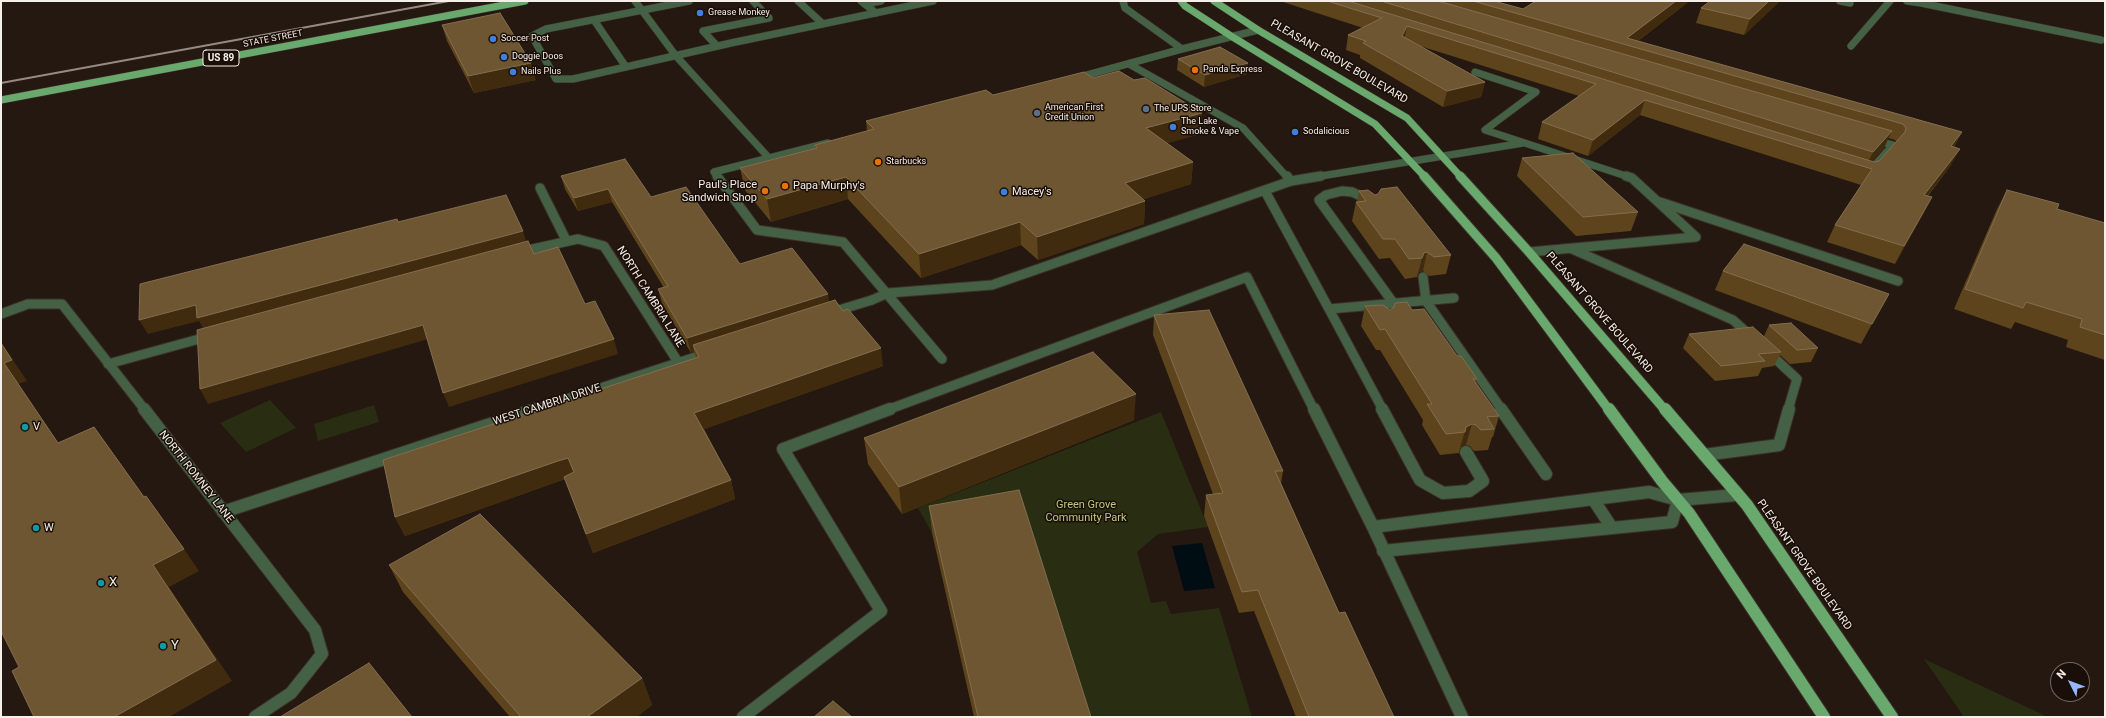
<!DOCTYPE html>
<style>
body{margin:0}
#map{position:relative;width:2106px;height:718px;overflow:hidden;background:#241810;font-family:Roboto,sans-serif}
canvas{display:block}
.frame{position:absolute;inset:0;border:2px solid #f6eee8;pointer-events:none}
.north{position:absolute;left:2050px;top:662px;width:40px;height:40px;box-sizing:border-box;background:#1a0f08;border:1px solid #726862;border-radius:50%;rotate:312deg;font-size:11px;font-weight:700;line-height:16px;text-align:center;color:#f6eee8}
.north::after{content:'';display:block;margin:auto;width:14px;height:18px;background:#95b6fd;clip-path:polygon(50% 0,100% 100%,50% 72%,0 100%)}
</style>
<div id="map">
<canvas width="2106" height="718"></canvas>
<div class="frame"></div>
<div class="north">N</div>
</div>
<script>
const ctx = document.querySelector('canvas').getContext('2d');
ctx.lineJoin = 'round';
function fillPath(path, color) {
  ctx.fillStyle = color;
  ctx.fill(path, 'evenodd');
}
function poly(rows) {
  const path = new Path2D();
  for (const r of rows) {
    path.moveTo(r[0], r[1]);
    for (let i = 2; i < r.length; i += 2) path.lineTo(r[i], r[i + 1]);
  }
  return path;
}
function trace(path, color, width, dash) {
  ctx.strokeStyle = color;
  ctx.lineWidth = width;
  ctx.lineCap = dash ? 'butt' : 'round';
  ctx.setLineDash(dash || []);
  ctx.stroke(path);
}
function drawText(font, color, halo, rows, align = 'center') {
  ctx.font = font + ' Roboto,sans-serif';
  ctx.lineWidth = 3;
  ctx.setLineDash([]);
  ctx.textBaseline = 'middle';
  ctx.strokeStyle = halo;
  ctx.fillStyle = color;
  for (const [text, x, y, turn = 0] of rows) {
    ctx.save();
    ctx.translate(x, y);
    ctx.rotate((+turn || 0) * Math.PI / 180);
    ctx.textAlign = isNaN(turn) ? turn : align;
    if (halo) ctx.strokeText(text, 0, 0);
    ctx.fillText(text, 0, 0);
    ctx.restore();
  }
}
fillPath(poly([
 [270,400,296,428,246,452,220,423],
 [374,405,379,422,318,441,314,424],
 [1161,412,1208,527,1158,534,1137,552,1151,603,1166,601,1171,614,1219,608,1252,717,1082,717,932,533,918,508],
 [1924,659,2048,717,1964,717]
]), '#292e13');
fillPath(poly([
 [1202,543,1215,588,1184,591,1172,546]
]), '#000d12');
const laneFar2 = poly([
 [635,1,676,56,769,158,828,143],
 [689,1,546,29,532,36,556,79,573,79,731,43,933,1],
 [798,1,823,24],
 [861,1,876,13],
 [1840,1,1850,3],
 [1907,1,1921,3,1923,1],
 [1921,3,2101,40],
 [865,4,881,1],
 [594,20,626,67],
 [717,46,703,31,769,18,753,1],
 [1851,46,1890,1],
 [1182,49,1258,30],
 [1129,64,1243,128,1287,177],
 [1475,72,1536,92,1485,130,1629,177],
 [1076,78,1182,49,1125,8,1123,1],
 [1872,168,1893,145,1874,140],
 [718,177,714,172,769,158],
 [1315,177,1523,143]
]);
const laneFar1 = poly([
 [717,176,757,230,843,242,942,359],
 [1287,176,1291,181,1321,176],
 [540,188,566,240],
 [1265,191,1329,309,1454,298],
 [1660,202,1898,281],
 [1367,203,1363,197,1352,192,1342,191,1326,195,1319,200,1394,304],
 [1572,249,1733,320,1752,337],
 [1529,252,1696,237,1632,178,1626,176],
 [1423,277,1426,301,1502,410],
 [872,300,888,293,992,285,1291,181],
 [1329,309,1383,410],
 [1767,351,1797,379,1788,410]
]);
const lane = poly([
 [1382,409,1420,480,1443,493,1469,491,1483,481,1466,452],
 [1501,409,1546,474],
 [1704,455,1779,445,1789,409]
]);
const streetFar1 = poly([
 [519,252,578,239,604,246,678,362],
 [829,313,872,300],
 [1,314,28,304,62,304,145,410],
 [108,364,210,336],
 [533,410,708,353],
 [887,410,1247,277,1314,410]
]);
const street = poly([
 [144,409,315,630,322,654,291,693,255,717],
 [1314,409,1373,527,1462,717],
 [1593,499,1612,528],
 [223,512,536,409],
 [1373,527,1649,492,1678,500,1737,495],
 [1383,551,1672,522,1678,500],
 [743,717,881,611,783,449,890,409]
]);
const primaryFar2 = poly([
 [1181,1,1185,6,1231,36,1375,124,1425,177],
 [1214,1,1258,30,1407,118,1461,177],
 [1,100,525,1]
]);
const primaryFar1 = poly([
 [1424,176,1496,258,1609,410],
 [1460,176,1529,252,1665,410]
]);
const primary = poly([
 [1609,409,1662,481,1689,513,1824,717],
 [1665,409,1747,505,1892,717]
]);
trace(laneFar2, '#3d322a', 8);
trace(laneFar1, '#3d322a', 11);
trace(lane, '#3d322a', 14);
trace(streetFar1, '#3d322a', 11);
trace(street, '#3d322a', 14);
trace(primaryFar2, '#3d322a', 8);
trace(primaryFar1, '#3d322a', 11);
trace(primary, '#3d322a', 14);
trace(laneFar2, '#446145', 7);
trace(laneFar1, '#446145', 9);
trace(lane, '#446145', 12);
trace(streetFar1, '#446145', 9);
trace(street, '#446145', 12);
trace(primaryFar2, '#6aa96e', 7);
trace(primaryFar1, '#6aa96e', 9);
trace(primary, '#6aa96e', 12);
trace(poly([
 [1,83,449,1]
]), '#958b84', 2);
fillPath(poly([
 [1280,1,1494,1,1523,9,1536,1,1688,1,1687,3,1638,41,1962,132,1954,147,1951,165,1928,196,1923,214,1895,264,1827,242,1835,225,1861,185,1640,115,1588,156,1538,139,1542,122,1579,96,1420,46,1485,82,1481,97,1443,107,1360,58,1360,55,1346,50,1348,35,1363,28],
 [1888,138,1895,140,1896,142,1879,161,1874,162,1872,161,1884,148],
 [1780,1,1744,35,1696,23,1701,8],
 [442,25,536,80,474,93,447,41],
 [1178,59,1248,63,1247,74,1204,87,1177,70],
 [1093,78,1200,134,1167,143,1193,162,1191,184,1143,199,1145,201,1144,224,1038,260,1021,245,921,278,848,199,771,222,745,190,740,168,815,148,815,145,867,131,866,121,993,95],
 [1522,158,1638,212,1631,231,1576,236,1517,176],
 [561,176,651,197,740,264,829,302,883,366,704,429,731,480,735,499,593,553,565,479,405,536,395,517,696,358,694,352,691,353,662,303,658,289,664,288,612,202,578,211,565,189],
 [2007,190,2057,209,2105,223,2105,360,2066,347,2068,340,2015,322,2011,329,1954,309,1997,209],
 [1359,191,1375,195,1451,255,1446,274,1429,276,1423,271,1419,272,1417,277,1405,279,1390,258,1379,259,1352,221,1356,202,1357,202],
 [1723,271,1878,313,1861,344,1715,290],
 [1365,306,1390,310,1412,310,1457,356,1477,379,1476,383,1499,416,1493,437,1492,437,1488,450,1474,451,1470,446,1466,445,1460,448,1459,453,1440,455,1422,425,1423,420,1380,350,1376,350,1361,326],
 [1154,315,1283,471,1281,483,1339,613,1394,717,1296,717,1254,611,1239,613,1204,516,1206,495,1213,494,1153,335],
 [1769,325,1818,348,1811,362,1790,364,1780,355,1774,366,1762,368,1758,376,1715,381,1683,348,1689,334,1764,336],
 [1134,420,902,514,868,464,864,438],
 [929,506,1091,717,974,717,932,533],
 [389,565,642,678,652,705,636,717,510,717,403,592]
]), '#5d441c');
fillPath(poly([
 [1676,1,1688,1,1687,3,1631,46,1627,38],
 [1769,1,1780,1,1744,35,1750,19],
 [1407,26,1404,41,1402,36],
 [531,63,536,80,474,93,468,76],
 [1248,63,1247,74,1204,87,1205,75],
 [1485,82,1481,97,1443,107,1447,91],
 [1645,100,1640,115,1588,156,1593,140],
 [1202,113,1200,134,1144,150,1146,128],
 [1892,131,1884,148,1865,168,1873,152],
 [1962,132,1953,148,1951,146],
 [1960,149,1951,165,1915,212,1924,195],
 [1193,162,1191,184,1124,206,1125,183],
 [846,177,848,199,771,222,767,199],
 [608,189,612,202,578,211,574,198],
 [1932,197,1923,214,1895,264,1904,246],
 [1145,201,1144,224,1038,260,1037,237],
 [1020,222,1021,245,921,278,919,254],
 [523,231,527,244,205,332,199,321,148,334,139,320,196,305],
 [1427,252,1423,271,1419,272,1417,277,1422,258,1424,253],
 [828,294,830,307,693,345,694,352,691,353,687,338],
 [423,325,428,339,208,404,200,389],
 [614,339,618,354,449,407,443,393],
 [1,342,27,381,18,384,73,464,4,363],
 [881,348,883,366,699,431,694,413],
 [1136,394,1134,420,902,514,899,487],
 [1472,424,1466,445,1460,448,1466,427],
 [568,458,575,477,565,479,405,536,395,517,558,461],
 [731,480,735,499,593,553,586,534],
 [184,549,199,571,169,587,232,681,169,717,114,717,153,565],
 [642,678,652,705,636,717,587,717]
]), '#402b0e');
const building = poly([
 [1327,1,1348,1,1874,162,1879,161,1905,132,1906,128,1903,124,1473,1,1494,1,1523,9,1536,1,1676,1,1627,38,1962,132,1951,146,1960,149,1924,195,1932,197,1904,246,1835,225,1872,169,1645,100,1593,140,1542,122,1596,84,1407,26,1402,36,1485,82,1447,91,1363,43,1366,41,1348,35,1382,18,1327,1],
 [1381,1,1438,1,1892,131,1873,152,1381,1],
 [1710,1,1769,1,1750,19,1701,8,1710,1],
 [500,13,531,63,468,76,442,25,500,13],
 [1220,47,1248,63,1205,75,1178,59,1220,47],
 [1119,71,1134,80,1145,78,1202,113,1146,128,1193,162,1125,183,1145,201,1037,237,1020,222,919,254,846,177,767,199,740,168,817,148,815,145,874,129,866,121,986,90,993,95,1084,72,1093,78,1119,71],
 [1573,153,1638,212,1583,217,1522,158,1573,153],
 [625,159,651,197,686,187,740,264,792,248,828,294,687,338,658,289,668,286,608,189,574,198,561,176,625,159],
 [1397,187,1451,255,1434,257,1427,252,1424,253,1422,258,1409,259,1395,239,1383,239,1356,202,1366,201,1359,191,1368,190,1375,195,1378,194,1381,189,1397,187],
 [2007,190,2059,204,2057,209,2105,223,2105,335,2080,327,2082,319,2026,302,2023,308,1965,289,2007,190],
 [506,195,523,231,197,318,196,305,139,320,140,284,397,219,398,222,506,195],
 [528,241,534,254,558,247,585,304,595,301,614,339,443,393,423,325,200,389,197,330,528,241],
 [1744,244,1889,294,1872,324,1723,271,1744,244],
 [835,300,843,311,848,309,881,348,694,413,731,480,586,534,564,477,574,472,568,458,558,461,395,517,383,460,699,357,693,345,835,300],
 [1407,302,1412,310,1424,309,1457,356,1461,356,1477,379,1473,379,1499,416,1487,417,1494,429,1481,430,1476,425,1472,424,1466,427,1465,432,1446,434,1427,404,1432,404,1385,329,1380,330,1365,306,1383,305,1390,310,1394,307,1395,303,1407,302],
 [1209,310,1283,471,1275,471,1339,613,1345,612,1394,717,1309,717,1258,590,1242,592,1206,495,1223,493,1154,315,1209,310],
 [1791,323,1818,348,1797,350,1769,325,1791,323],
 [1753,327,1781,352,1758,354,1765,361,1721,366,1689,334,1753,327],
 [1,343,12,360,4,363,58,443,94,427,144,497,146,496,184,549,153,565,216,660,114,717,34,717,12,671,19,667,1,631,1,343],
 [1093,352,1136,394,899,487,864,438,1093,352],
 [1019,490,1091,717,978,717,929,506,1019,490],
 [480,514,642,678,587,717,521,717,389,565,480,514],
 [369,663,412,717,280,717,369,663],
 [833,701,852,717,814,717,833,701]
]);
fillPath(building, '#6e5632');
trace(building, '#836e4f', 1);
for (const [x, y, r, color] of [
 [700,13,4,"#3f7fe0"],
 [493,39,4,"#3f7fe0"],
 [504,57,4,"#3f7fe0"],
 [1195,70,4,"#e8710a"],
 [513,72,4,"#3f7fe0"],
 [1146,109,4,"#5c6f8a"],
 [1037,113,4,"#5c6f8a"],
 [1173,127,4,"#3f7fe0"],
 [1295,132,4,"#3f7fe0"],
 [878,162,4,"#e8710a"],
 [785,186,4,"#e8710a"],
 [765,191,4,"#e8710a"],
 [1004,192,4,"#3f7fe0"],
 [25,427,4,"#0f9aa8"],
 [36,528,4,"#0f9aa8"],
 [101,583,4,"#0f9aa8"],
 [163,646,4,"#0f9aa8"]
]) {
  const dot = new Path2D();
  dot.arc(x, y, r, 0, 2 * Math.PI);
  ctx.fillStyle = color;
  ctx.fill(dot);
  trace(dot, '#1a0f08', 1.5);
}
drawText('9px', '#f6eee8', '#1a0f08', [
 ["Grease Monkey",708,13],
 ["Soccer Post",501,39],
 ["Doggie Doos",512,57],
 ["Panda Express",1203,70],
 ["Nails Plus",521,72],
 ["American First",1045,108],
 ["Credit Union",1045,118],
 ["The UPS Store",1154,109],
 ["The Lake",1181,122],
 ["Smoke & Vape",1181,132],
 ["Sodalicious",1303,132],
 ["Starbucks",886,162]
], 'left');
drawText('9px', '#f6eee8', '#1a0f08', [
 ["STATE STREET",273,39,-11]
]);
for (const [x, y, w] of [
 [221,58,36]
]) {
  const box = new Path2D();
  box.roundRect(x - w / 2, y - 8, w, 16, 3);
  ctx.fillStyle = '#1a0f08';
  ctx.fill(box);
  trace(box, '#f6eee8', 1);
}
drawText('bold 10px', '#f6eee8', null, [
 ["US 89",221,58]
]);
drawText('11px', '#f6eee8', '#1a0f08', [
 ["PLEASANT GROVE BOULEVARD",1339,62,30],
 ["NORTH CAMBRIA LANE",650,297,58],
 ["PLEASANT GROVE BOULEVARD",1599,313,49],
 ["WEST CAMBRIA DRIVE",547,405,-18],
 ["NORTH ROMNEY LANE",196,477,52],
 ["PLEASANT GROVE BOULEVARD",1804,565,55]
]);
drawText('11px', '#f6eee8', '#1a0f08', [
 ["Paul's Place",757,185,"right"],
 ["Sandwich Shop",757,198,"right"],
 ["Papa Murphy's",793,186],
 ["Macey's",1012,192],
 ["V",33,427],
 ["W",44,528]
], 'left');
drawText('11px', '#bcca81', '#1a0f08', [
 ["Green Grove",1086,505],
 ["Community Park",1086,518]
]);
drawText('13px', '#f6eee8', '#1a0f08', [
 ["X",109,583],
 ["Y",171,646]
], 'left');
</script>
